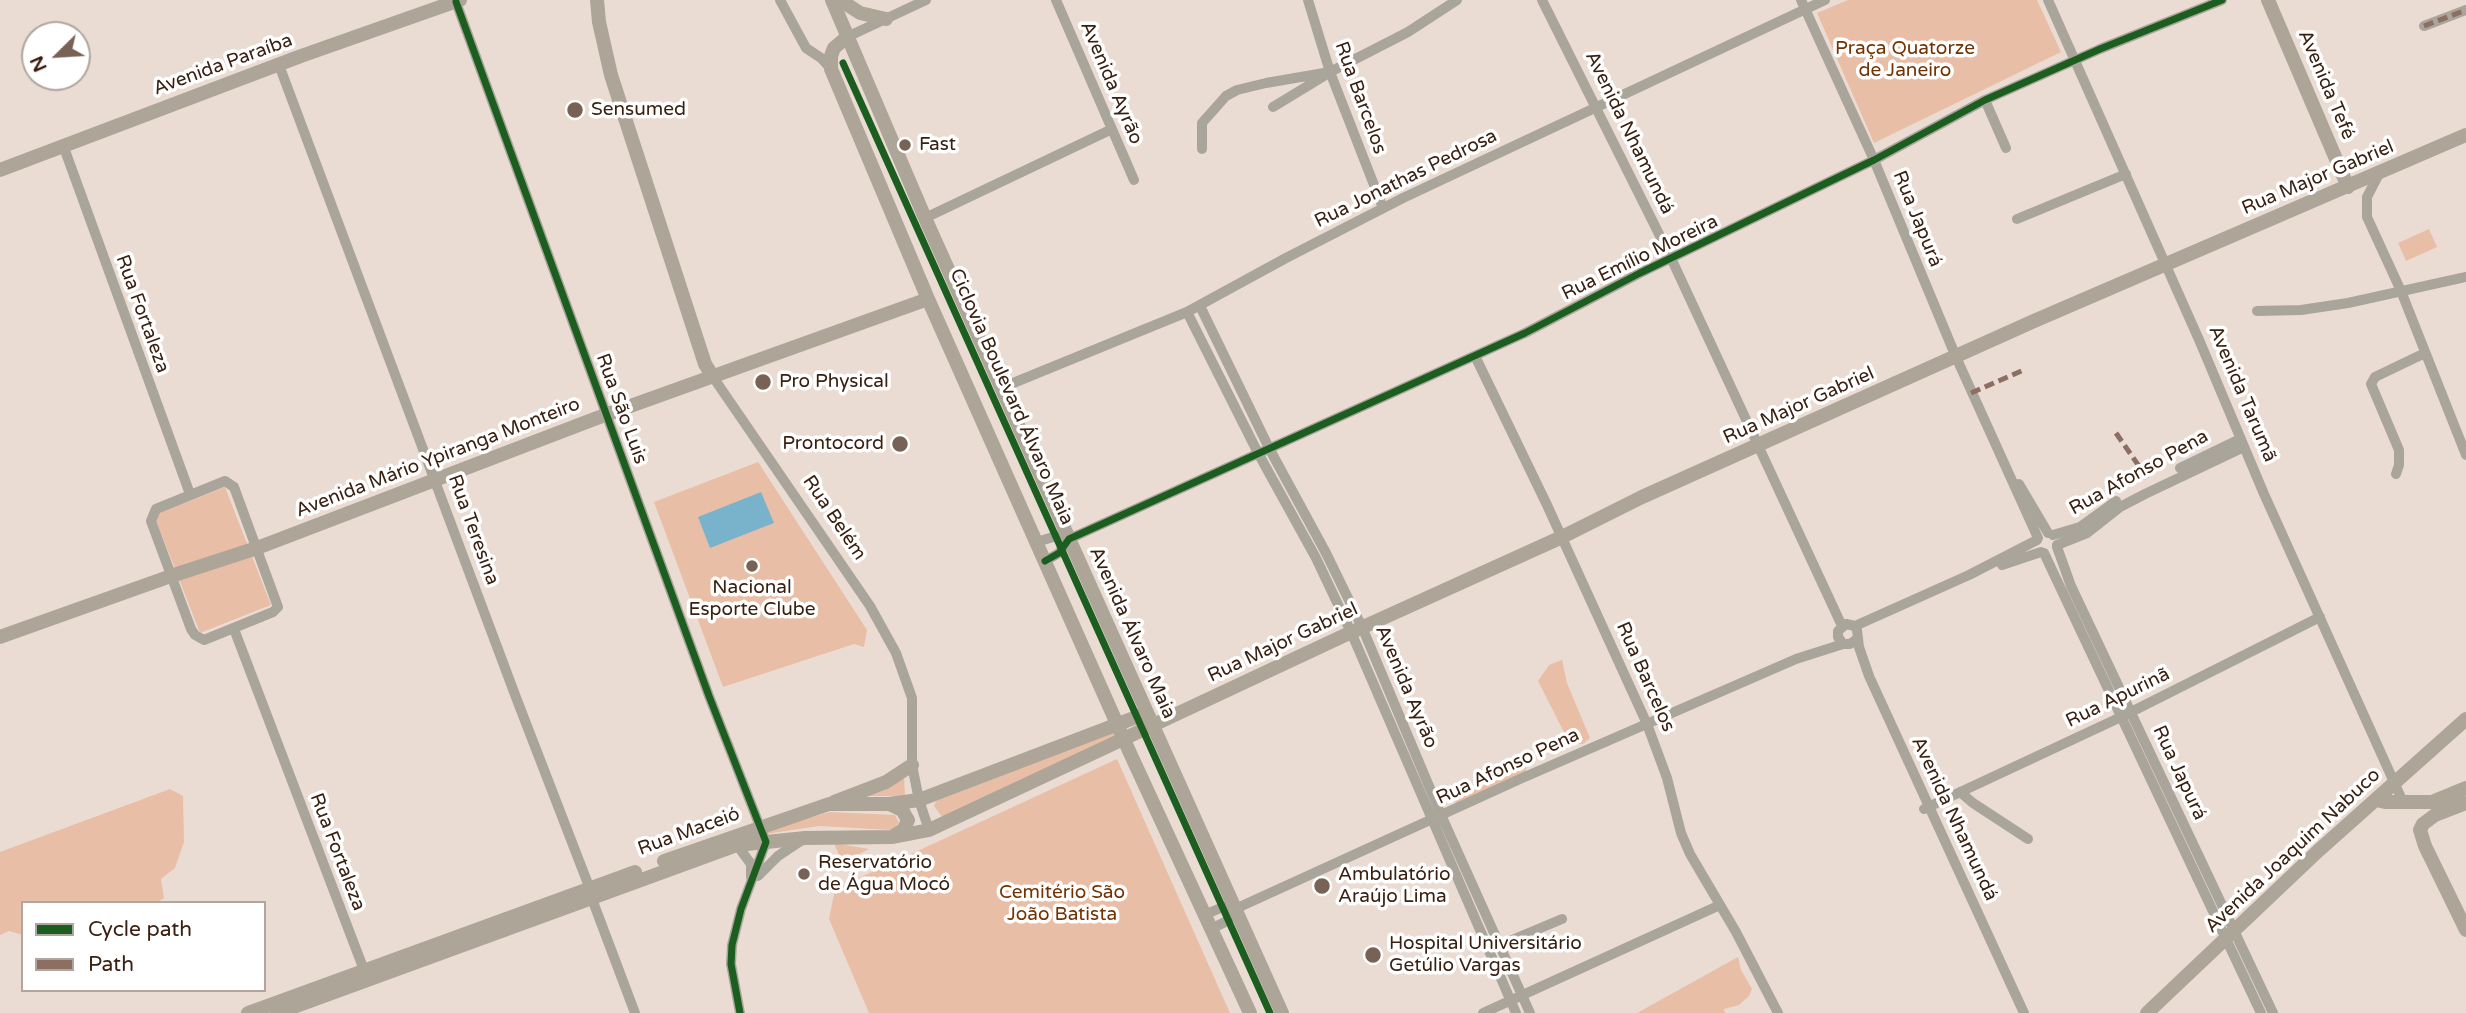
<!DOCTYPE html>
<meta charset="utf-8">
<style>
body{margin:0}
#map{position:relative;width:2466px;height:1013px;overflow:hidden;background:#ebdcd3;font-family:"Varela Round",sans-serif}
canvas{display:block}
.legend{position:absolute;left:21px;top:901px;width:245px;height:91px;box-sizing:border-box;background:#fff;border:2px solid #b0a6a0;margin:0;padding:9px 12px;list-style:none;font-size:21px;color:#3a2011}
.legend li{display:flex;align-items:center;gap:14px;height:35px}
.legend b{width:35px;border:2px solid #b0a6a0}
.north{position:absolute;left:21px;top:21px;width:70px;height:70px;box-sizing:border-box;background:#fff;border:2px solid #b0a6a0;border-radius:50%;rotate:246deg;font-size:19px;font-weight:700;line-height:28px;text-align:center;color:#3a2011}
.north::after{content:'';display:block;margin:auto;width:24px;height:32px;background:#786255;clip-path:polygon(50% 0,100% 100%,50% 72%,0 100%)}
</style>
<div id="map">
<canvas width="2466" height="1013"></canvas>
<ul class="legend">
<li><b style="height:9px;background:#1b5e20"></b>Cycle path</li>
<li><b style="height:9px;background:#8d6e63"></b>Path</li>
</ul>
<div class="north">N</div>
</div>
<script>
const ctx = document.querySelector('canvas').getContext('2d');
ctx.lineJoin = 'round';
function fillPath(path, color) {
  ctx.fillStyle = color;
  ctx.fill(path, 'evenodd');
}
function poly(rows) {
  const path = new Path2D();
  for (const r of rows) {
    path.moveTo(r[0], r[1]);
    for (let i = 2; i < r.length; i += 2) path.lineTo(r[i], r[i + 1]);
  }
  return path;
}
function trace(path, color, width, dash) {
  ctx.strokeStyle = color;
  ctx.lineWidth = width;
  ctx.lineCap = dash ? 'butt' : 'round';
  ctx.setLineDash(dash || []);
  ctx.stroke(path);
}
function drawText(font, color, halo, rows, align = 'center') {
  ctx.font = font + ' "Varela Round",sans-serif';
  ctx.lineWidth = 7;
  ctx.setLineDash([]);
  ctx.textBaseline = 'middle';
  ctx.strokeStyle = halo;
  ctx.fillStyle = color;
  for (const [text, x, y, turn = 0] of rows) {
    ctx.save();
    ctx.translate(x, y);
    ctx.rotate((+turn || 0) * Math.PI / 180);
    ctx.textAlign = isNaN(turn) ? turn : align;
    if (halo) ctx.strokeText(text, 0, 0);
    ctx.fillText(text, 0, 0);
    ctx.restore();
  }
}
fillPath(poly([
 [1848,0,2037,0,2061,52,1874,143,1817,13],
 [2429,229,2437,247,2406,261,2398,243],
 [758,462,867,630,864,647,854,644,723,687,654,502],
 [225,487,271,605,200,633,154,515],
 [1562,660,1567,683,1590,738,1583,744,1570,744,1538,681,1549,665],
 [1116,731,1118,736,942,817,934,806,936,801],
 [1117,759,1230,1013,869,1013,829,919,835,889],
 [1526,767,1526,774,1458,807,1454,799],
 [904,776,905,796,857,796],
 [170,789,183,796,184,842,175,868,161,879,164,898,156,903,23,903,23,935,9,931,0,935,0,852],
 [830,812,895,815,899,823,891,830,819,826,740,838],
 [834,843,869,849,842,863],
 [1738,957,1741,970,1752,989,1749,996,1739,1005,1724,1009,1725,1013,1637,1013]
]), '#e9bea6');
fillPath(poly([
 [761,492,774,523,710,548,698,517]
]), '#79b3cb');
trace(poly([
 [780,0,806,48,821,58,831,69],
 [1056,0,1134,180],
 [1308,0,1330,72,1383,208],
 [1542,0,1671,258,1842,626],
 [1801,0,1874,160,1956,357,2038,538],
 [2048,0,2200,342,2264,494,2403,802],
 [456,2,709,696,766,842,741,909,732,945,731,964,740,1013],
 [2424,26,2466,10],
 [847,37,926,0],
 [279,65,517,700,590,889],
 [1985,100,2006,148],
 [1273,107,1324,76],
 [63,145,190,494],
 [1202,149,1202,123,1226,96,1237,90,1266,83,1330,72,1408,32,1457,0],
 [2380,172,2367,197,2367,217,2401,291,2466,455],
 [925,218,1110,130],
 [2017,219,2126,174],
 [1200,306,1269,448,1326,553,1362,627,1442,817,1530,1013],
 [2257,311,2301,310,2348,303,2466,277],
 [1187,312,1258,453,1316,558,1351,632,1516,1013],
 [1475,356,1547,505,1647,724,1667,778,1681,833,1690,854,1736,932,1778,1013],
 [713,377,870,606,896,653,912,698,912,765,919,800,929,830],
 [1001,388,1187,312,1286,258,1403,198,1825,0],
 [2180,468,2240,439],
 [2396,474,2399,465,2399,450,2371,384,2375,377,2425,353],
 [225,481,234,487,278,607,273,612,204,640,195,635,191,629,151,521,156,509,225,481],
 [2019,484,2048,533],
 [2053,535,2080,527,2116,501],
 [1037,542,1056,536,1069,539],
 [2057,545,2087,533,2120,507,2145,494,2244,447],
 [2057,547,2071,586,2273,1013],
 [2044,553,2261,1013],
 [1045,561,1059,553,1069,539,1525,333,1640,273,1874,160,1985,100,2100,49,2222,0],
 [2002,565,2041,552],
 [1855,626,1969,575,2037,540],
 [234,629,364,970],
 [1857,639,1850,644,1843,644,1838,637,1838,631,1846,624,1855,626,1857,630,1859,647,1869,676,2024,1013],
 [1960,792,1973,803,2028,839],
 [1924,809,2121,717,2320,617],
 [737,845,751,864,751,877],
 [758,876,778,856,802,840],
 [592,899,635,1013],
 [1204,915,1223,907,1235,909,1520,779,1757,676,1796,659,1843,644],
 [1211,929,1229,920,1235,909],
 [1500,945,1562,919],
 [1483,1013,1720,905]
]), '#aaa59a', 10);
trace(poly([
 [597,0,599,22,611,75,705,364,713,377],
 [832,0,925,218,1282,1013],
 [840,0,860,13,886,19],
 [2268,0,2348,187],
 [847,37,834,48,831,56,831,69,928,299,1130,753,1250,1013],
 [0,170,301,56,460,0],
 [0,637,171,576,257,548,597,418,928,299],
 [2377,800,2385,802,2432,802,2466,788],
 [834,802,886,782,912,765],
 [2466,803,2435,815,2423,824,2420,830,2425,846,2466,930],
 [889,804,902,810,908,820,904,829,894,836],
 [664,861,829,804,889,804,919,800,1147,713],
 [248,1013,635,872],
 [277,1013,737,845,805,838,893,837,929,830,1341,637,1562,537,1642,497,2034,321,2466,135],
 [2147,1013,2318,851,2466,719]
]), '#aea599', 14);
trace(poly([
 [2424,26,2466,10],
 [1971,393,2026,369],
 [2116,433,2150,482]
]), '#8d6e63', 5, [10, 5]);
trace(poly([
 [456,2,709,696,766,842,741,909,732,945,731,964,740,1013],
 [843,63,1270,1013],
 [1045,561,1059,553,1069,539,1525,333,1640,273,1874,160,1985,100,2100,49,2222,0]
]), '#1b5e20', 7);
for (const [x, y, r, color] of [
 [575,110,9,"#786255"],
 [905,145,7,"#786255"],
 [763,382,9,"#786255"],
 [900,444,9,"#786255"],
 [752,566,7,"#786255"],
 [804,874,7,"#786255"],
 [1322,886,9,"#786255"],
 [1373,955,9,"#786255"]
]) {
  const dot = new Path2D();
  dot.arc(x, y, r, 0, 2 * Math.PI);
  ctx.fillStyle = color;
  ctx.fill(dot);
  trace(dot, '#fff', 2.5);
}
drawText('19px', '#733201', '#fff', [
 ["Praça Quatorze",1905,49],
 ["de Janeiro",1905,71],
 ["Cemitério São",1062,893],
 ["João Batista",1062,915]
]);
drawText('19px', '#3a2011', '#fff', [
 ["Avenida Paraíba",223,65,-20],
 ["Avenida Ayrão",1111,83,67],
 ["Avenida Tefé",2326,85,67],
 ["Rua Barcelos",1360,98,70],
 ["Avenida Nhamundá",1629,133,64],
 ["Rua Major Gabriel",2318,178,-23],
 ["Rua Jonathas Pedrosa",1406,179,-26],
 ["Rua Japurá",1917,219,68],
 ["Rua Emílio Moreira",1640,258,-26],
 ["Rua Fortaleza",142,314,70],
 ["Avenida Tarumã",2242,394,67],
 ["Ciclovia Boulevard Álvaro Maia",1011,397,66],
 ["Rua Major Gabriel",1799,406,-24],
 ["Rua São Luis",621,409,70],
 ["Avenida Mário Ypiranga Monteiro",438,458,-21],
 ["Rua Afonso Pena",2139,473,-29],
 ["Rua Belém",834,518,56],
 ["Rua Teresina",473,530,70],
 ["Avenida Álvaro Maia",1132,633,66],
 ["Rua Major Gabriel",1283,643,-25],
 ["Rua Barcelos",1645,677,66],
 ["Avenida Ayrão",1406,687,67],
 ["Rua Apurinã",2118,698,-26],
 ["Rua Afonso Pena",1508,767,-25],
 ["Rua Japurá",2179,773,65],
 ["Avenida Nhamundá",1954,819,65],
 ["Rua Maceió",689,832,-20],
 ["Avenida Joaquim Nabuco",2293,851,-43],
 ["Rua Fortaleza",337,852,69]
]);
drawText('19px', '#3a2011', '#fff', [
 ["Sensumed",591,110],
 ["Fast",919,145],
 ["Pro Physical",779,382],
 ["Prontocord",884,444,"right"],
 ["Nacional",752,588,"center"],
 ["Esporte Clube",752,610,"center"],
 ["Reservatório",818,863],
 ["de Água Mocó",818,885],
 ["Ambulatório",1338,875],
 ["Araújo Lima",1338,897],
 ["Hospital Universitário",1389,944],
 ["Getúlio Vargas",1389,966]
], 'left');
</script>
